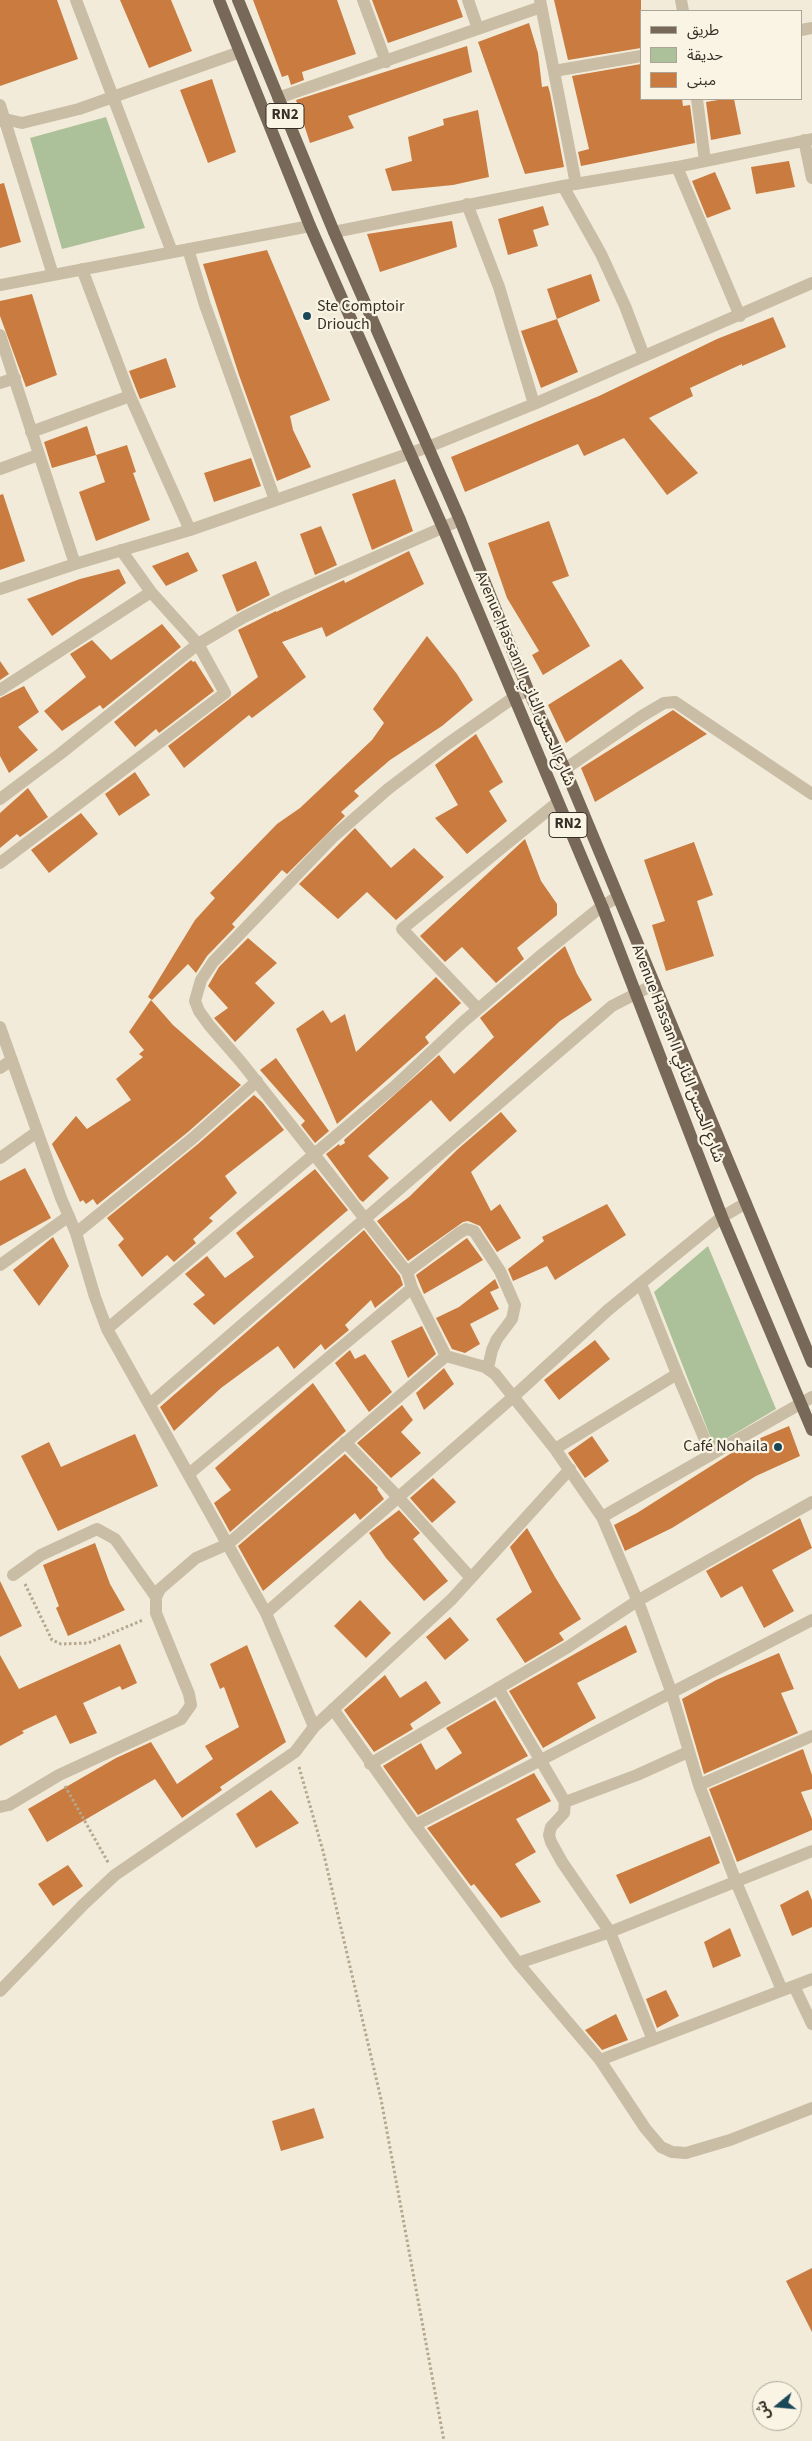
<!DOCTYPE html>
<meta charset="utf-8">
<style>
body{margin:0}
#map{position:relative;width:812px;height:2441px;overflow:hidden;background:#f2ebd9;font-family:"Source Sans 3","Noto Sans Arabic",sans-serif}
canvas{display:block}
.legend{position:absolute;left:640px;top:10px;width:162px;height:90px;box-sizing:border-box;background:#faf4e5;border:1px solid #aba599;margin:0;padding:6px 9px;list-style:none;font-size:15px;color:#352e26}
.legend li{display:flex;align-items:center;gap:10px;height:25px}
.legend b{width:25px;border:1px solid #aba599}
.north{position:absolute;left:752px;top:2381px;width:50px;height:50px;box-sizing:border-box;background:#faf4e5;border:1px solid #aba599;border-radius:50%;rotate:253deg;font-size:14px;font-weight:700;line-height:20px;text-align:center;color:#352e26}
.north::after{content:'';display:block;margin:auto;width:18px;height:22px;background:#1b4858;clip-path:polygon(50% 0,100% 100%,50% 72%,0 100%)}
</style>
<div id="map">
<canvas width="812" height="2441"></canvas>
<ul class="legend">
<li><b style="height:6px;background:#786857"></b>طريق</li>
<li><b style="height:14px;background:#acc199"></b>حديقة</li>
<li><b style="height:14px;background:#c97b40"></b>مبنى</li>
</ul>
<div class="north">ش</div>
</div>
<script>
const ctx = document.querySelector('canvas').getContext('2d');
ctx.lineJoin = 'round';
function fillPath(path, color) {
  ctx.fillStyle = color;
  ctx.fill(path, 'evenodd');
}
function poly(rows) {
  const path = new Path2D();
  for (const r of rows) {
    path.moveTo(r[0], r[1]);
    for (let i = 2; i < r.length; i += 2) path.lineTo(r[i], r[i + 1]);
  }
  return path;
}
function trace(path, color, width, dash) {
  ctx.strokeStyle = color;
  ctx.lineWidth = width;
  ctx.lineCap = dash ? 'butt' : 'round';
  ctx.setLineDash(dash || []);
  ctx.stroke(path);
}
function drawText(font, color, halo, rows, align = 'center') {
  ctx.font = font + ' "Source Sans 3","Noto Sans Arabic",sans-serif';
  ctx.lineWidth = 4.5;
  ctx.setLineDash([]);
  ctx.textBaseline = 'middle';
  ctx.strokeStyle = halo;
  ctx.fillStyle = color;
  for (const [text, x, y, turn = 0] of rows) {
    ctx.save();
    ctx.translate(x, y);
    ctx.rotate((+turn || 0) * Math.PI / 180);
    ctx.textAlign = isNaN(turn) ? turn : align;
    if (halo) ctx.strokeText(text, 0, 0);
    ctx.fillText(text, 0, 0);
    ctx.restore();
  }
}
fillPath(poly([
 [106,117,145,228,62,249,30,138],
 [708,1246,776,1409,714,1446,654,1292]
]), '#acc199');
fillPath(poly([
 [0,0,57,0,78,59,0,86],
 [120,0,171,0,192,51,149,68],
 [253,0,337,0,356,54,302,72,304,80,291,85,288,75,282,77],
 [372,0,457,0,463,17,388,43],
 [554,0,641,0,641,48,568,60],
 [529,23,538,53,542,87,548,86,550,93,564,167,525,174,478,42],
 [467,46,472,72,348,116,354,128,310,143,296,100],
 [641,64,641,99,682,99,683,106,690,105,695,143,581,166,578,152,589,149,572,76],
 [212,79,236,152,208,163,180,90],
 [724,99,734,99,741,134,711,140,706,102],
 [478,110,489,177,453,185,392,191,385,169,412,161,408,137,444,125,443,119],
 [789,161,795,187,756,194,751,167],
 [715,172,731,209,707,218,692,181],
 [4,183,21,242,0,248,0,184],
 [543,206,549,225,533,230,538,246,508,255,498,219],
 [452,221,457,247,380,272,367,234],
 [267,250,330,400,290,416,293,430,311,467,277,481,239,375,203,264],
 [591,274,600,301,557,319,547,289],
 [32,294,57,375,26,387,0,316,0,301],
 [773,317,786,347,742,366,742,364,690,388,693,396,649,418,698,473,667,495,624,438,584,456,578,444,465,492,451,457,599,396,717,339],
 [557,319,578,372,541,388,521,331],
 [166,358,176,387,140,399,129,371],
 [87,426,96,455,52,468,44,442],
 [127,445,136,472,133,473,150,520,96,541,79,492,105,482,96,455],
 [251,458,261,486,214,502,204,473],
 [395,479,413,531,372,550,352,494],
 [3,494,25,561,0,570,0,495],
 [549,521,569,576,552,582,590,646,543,675,532,655,539,651,507,598,488,543],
 [321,526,337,565,315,575,300,534],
 [409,551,424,584,326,637,322,627,282,642,306,677,252,718,249,715,184,768,168,746,258,677,238,630,276,611,276,612,344,580,345,583],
 [188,552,198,571,166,586,152,566],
 [256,561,270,595,237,612,222,575],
 [119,569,126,583,52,636,27,599,80,579],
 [162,624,181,647,103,709,100,705,62,731,44,711,86,677,70,654,92,640,111,660],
 [427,636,457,674,473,700,442,726,390,760,354,791,359,796,341,812,345,816,287,874,282,870,232,924,235,927,207,956,196,973,188,964,152,1000,148,997,195,920,215,898,210,893,277,824,300,808,372,740,384,723,373,709],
 [621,659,644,688,566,743,548,705],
 [191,660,193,662,195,661,214,691,159,733,156,729,135,747,114,722],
 [0,661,9,674,0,680],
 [24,686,39,712,18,727,38,750,9,773,0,756,0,698],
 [673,710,707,734,595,802,581,768],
 [476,734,503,782,489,791,507,821,467,854,435,818,458,805,435,765],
 [135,772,150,795,119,816,105,794],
 [28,788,48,817,20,837,17,834,0,848,0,813],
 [81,813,98,834,49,873,31,850],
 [355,828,391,868,414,848,444,877,396,920,367,892,338,919,299,884],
 [525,839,541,881,557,904,557,915,517,948,524,959,496,983,462,947,445,962,420,936],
 [694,842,713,895,697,901,714,956,666,971,652,925,665,921,644,860],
 [248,938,277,963,255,983,275,1003,235,1042,214,1018,228,1008,208,986,219,967],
 [565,946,577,974,592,1000,560,1021,450,1122,431,1100,368,1156,389,1178,363,1202,360,1200,326,1154,339,1144,340,1146,345,1143,344,1140,439,1055,454,1074,465,1064,494,1037,480,1018],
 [436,977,461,1003,425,1037,429,1043,337,1124,296,1029,323,1010,331,1023,345,1014,356,1052],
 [151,1000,173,1025,241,1085,188,1132,97,1205,93,1199,86,1204,83,1200,80,1202,52,1144,76,1116,87,1129,131,1100,116,1079,143,1057,139,1054,144,1050,129,1032],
 [276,1058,329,1131,315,1143,301,1125,305,1121,260,1070],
 [254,1095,262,1102,284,1130,225,1176,237,1193,209,1218,213,1221,193,1239,196,1243,174,1262,167,1255,142,1277,118,1245,124,1239,107,1218,198,1144],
 [501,1112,517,1131,471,1172,491,1211,500,1204,521,1238,497,1252,480,1226,468,1221,463,1222,408,1261,377,1221,409,1197,458,1149],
 [25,1168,51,1218,0,1246,0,1181],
 [315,1169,348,1210,214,1325,193,1304,205,1295,185,1274,207,1256,225,1278,254,1257,236,1233],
 [607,1204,626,1235,555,1280,547,1266,513,1281,508,1269,544,1241,542,1237],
 [364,1230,400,1276,403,1285,375,1308,371,1300,345,1325,349,1330,325,1350,321,1344,294,1369,278,1346,221,1388,174,1431,160,1407],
 [53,1237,69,1266,39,1306,13,1270],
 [467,1238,483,1260,424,1294,416,1275],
 [495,1279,499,1288,490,1292,499,1309,470,1324,480,1344,465,1353,452,1349,436,1318,459,1307],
 [422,1326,436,1354,408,1378,391,1341],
 [595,1340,610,1359,559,1400,544,1380],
 [350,1350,355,1359,365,1354,392,1392,369,1412,335,1363],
 [444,1368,454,1384,424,1410,416,1393],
 [313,1383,346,1431,230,1532,214,1503,231,1490,215,1468],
 [402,1405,413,1420,401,1432,421,1453,391,1478,357,1443],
 [789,1426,800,1456,756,1476,672,1528,625,1551,614,1525,637,1513,744,1445],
 [135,1434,158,1486,58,1531,21,1456,49,1442,61,1467],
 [592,1436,609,1461,585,1478,568,1453],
 [345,1454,378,1488,377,1489,384,1499,360,1520,355,1513,263,1591,238,1546],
 [433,1478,456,1502,432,1523,410,1498],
 [399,1510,420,1533,413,1539,448,1581,424,1601,386,1558,369,1533],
 [800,1518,812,1548,772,1570,794,1611,764,1628,742,1586,721,1598,706,1571],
 [527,1528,555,1577,581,1619,559,1633,564,1640,525,1663,496,1619,532,1592,510,1547],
 [95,1543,110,1584,125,1610,68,1636,56,1608,59,1606,43,1565],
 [0,1581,22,1626,0,1637],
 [360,1600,391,1633,366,1658,334,1626],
 [450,1617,469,1640,445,1660,426,1637],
 [626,1625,637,1652,577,1683,596,1718,543,1748,509,1691],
 [120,1644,137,1683,122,1690,120,1686,83,1703,97,1733,70,1744,56,1715,22,1731,24,1733,0,1746,0,1655,19,1689],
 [247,1645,286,1742,220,1787,222,1790,182,1818,155,1779,47,1842,28,1809,116,1758,151,1742,177,1784,213,1759,205,1746,239,1727,224,1687,220,1689,210,1664],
 [779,1653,794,1689,781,1693,798,1733,704,1774,682,1699,716,1680],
 [385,1675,400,1698,426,1681,441,1703,410,1724,413,1729,374,1752,344,1710],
 [495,1700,528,1756,418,1815,383,1766,421,1743,436,1770,462,1753,446,1728],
 [803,1749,812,1775,812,1789,801,1792,812,1819,812,1830,737,1862,709,1789],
 [534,1773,551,1801,516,1819,536,1852,515,1864,541,1902,501,1918,474,1884,471,1886,427,1828],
 [271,1790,299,1823,256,1848,236,1814],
 [710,1836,720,1863,630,1904,616,1875],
 [68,1865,83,1886,53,1906,38,1884],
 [808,1890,812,1900,812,1927,792,1936,780,1905],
 [730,1928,741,1956,713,1968,704,1942],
 [666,1990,679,2016,657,2028,646,1999],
 [616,2014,628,2040,602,2050,585,2030],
 [314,2108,324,2138,281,2151,272,2121],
 [812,2268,812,2332,786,2281]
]), '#c97b40');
trace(poly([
 [25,1584,52,1640,61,1644,88,1643,143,1620],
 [299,1767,323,1851,381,2099,444,2441],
 [65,1786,109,1864]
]), '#b6a78f', 3, [2.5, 2.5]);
trace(poly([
 [76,0,172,252],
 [363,0,386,62],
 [468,0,478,29],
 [540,0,576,184],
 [681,0,683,11],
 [801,30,812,28],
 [554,71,641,56],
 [278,98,541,7],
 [697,99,705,161],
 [0,105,53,275],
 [0,121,5,119,22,123,79,109,240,52],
 [804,140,812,178],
 [677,167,740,316],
 [563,186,601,254,625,306,644,356],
 [467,204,499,287,534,404],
 [334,232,563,186,677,167,812,139],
 [188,249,205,305,275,500],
 [82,269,130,396,190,530],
 [0,285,310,226],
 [0,335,75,564],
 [0,383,15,378],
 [31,432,130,396],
 [0,469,38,455],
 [0,589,75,564,190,530,428,447,534,404,812,283],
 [0,690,151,592],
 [528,690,513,698,446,745,388,789,332,838,213,962,201,980,195,1001,199,1011,209,1025,241,1062,407,1272,412,1288,446,1356,485,1367,495,1374,555,1449,602,1517,641,1609,671,1691,699,1785,736,1882,782,1990],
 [565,769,642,716,664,703,675,702,812,794],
 [0,799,60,754,198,644,244,617,287,596,460,520],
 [0,863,225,693,198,644,151,592,121,550],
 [478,1009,402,929,558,802],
 [0,1027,61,1198,76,1233,95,1297,107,1329,266,1613,314,1727],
 [0,1068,12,1060],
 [0,1158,37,1132],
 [76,1233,193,1138,257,1081],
 [0,1265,69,1216],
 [407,1272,459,1233,466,1229,474,1231,500,1271,515,1305,512,1319,497,1339,492,1350,488,1368],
 [107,1329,395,1086,463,1022,539,957,602,906,618,897],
 [677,1374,711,1454],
 [150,1404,612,1006,655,984],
 [345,1442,398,1497,471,1578],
 [555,1449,677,1374,641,1284],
 [190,1473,412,1288],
 [602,1517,812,1397],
 [13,1575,41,1555,97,1529,115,1539,156,1597],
 [266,1613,513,1397,608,1310,722,1217,746,1203],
 [498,1688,565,1802,564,1813,551,1827,549,1835,551,1842,562,1862,610,1932,653,2040],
 [333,1709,415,1825,518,1963,600,2060,645,2128,661,2147,672,2152,686,2153,730,2140,812,2108],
 [370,1764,568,1647,637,1601,812,1502],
 [699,1785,812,1736],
 [565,1802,637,1775,688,1752],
 [0,1807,9,1805,59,1775,181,1719,191,1705,189,1694,156,1613,156,1597,160,1589,196,1558,228,1544,446,1356],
 [415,1825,812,1620],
 [518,1963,610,1932,812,1851],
 [794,1986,812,2024],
 [0,1991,83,1905,115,1875,295,1752,314,1727,452,1599,570,1469],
 [600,2060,812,1979]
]), '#cabda5', 12);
trace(poly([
 [219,0,310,226,443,528,602,906,722,1217,812,1430],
 [238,0,334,232,460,520,528,690,565,769,812,1362]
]), '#786857', 12);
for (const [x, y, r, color] of [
 [307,316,5,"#1b4858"],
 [778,1447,5,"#1b4858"]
]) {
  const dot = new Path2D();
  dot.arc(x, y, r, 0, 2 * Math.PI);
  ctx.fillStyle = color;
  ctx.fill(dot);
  trace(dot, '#faf4e5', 2);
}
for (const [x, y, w] of [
 [285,116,38],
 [568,825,38]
]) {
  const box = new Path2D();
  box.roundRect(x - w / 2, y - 12.5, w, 25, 4);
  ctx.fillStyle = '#faf4e5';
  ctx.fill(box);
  trace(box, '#352e26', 1);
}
drawText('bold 15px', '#352e26', null, [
 ["RN2",285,116],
 ["RN2",568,825]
]);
drawText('16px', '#352e26', '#faf4e5', [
 ["Ste Comptoir",317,307],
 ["Driouch",317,325],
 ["Café Nohaila",768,1447,"right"]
], 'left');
drawText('16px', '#352e26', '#faf4e5', [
 ["Avenue Hassan II شارع الحسن الثاني",524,679,67],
 ["Avenue Hassan II شارع الحسن الثاني",677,1054,69]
]);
</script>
